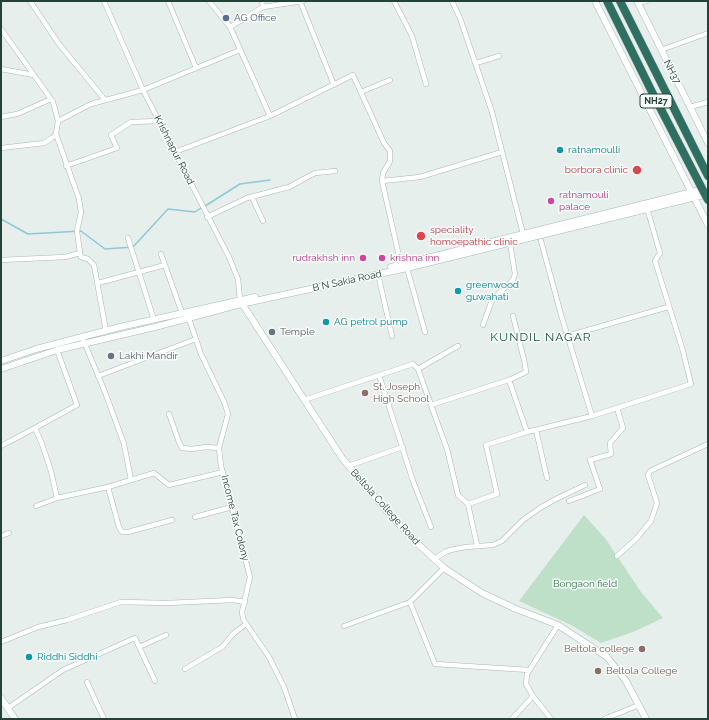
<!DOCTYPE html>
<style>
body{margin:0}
#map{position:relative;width:709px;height:720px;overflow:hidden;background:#e6efeb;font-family:Raleway,sans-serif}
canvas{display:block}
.frame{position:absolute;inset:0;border:2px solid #24423a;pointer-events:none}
</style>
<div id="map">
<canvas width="709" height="720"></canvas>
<div class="frame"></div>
</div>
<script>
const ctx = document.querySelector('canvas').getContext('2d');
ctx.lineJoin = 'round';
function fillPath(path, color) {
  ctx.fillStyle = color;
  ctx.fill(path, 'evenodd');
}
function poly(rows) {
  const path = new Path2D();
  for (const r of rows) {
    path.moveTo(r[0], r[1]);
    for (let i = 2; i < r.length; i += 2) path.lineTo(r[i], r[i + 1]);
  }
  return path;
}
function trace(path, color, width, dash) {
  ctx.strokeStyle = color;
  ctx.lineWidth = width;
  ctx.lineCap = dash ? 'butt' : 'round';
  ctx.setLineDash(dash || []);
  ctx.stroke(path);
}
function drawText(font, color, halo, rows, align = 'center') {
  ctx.font = font + ' Raleway,sans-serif';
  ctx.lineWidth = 3;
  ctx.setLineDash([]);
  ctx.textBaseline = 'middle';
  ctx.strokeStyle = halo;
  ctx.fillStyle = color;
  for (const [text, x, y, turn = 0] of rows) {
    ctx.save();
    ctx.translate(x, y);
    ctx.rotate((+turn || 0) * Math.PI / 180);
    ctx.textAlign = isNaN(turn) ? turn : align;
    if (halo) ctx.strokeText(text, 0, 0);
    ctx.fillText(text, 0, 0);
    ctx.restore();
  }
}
fillPath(poly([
 [584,515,605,538,641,592,663,618,633,632,601,643,571,625,519,601]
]), '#bfe0c8');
trace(poly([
 [205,206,240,184,270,180],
 [1,219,28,234,81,231,105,249,133,247,168,209,195,212,201,208]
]), '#8ec9d4', 1.5);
const street = poly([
 [30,1,59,44,105,100],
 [104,1,143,90,229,257,238,279,240,300],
 [168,1,196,68],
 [209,1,230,27,270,116],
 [262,1,263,7],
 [300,1,334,85],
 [394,1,412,36,426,84],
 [452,1,460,18,492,112,523,234],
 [638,3,646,1],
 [230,27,263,7,303,1],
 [1,29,34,75],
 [661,50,708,33],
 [476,63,499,56],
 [1,69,34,75,53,102,58,121,56,134,52,138,44,143,1,148],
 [361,92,390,80],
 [690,107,708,102],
 [1,117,17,114,51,99],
 [58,121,91,104,143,90,240,50],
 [56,134,79,199,81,212,77,231,80,253,81,257,88,259,94,265,106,331],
 [175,152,270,116,353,75,384,143,390,151,390,161,383,173,382,181,401,265],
 [66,166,117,148,111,135,131,122,159,121],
 [382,181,420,177,502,152],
 [252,197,263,221],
 [207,217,247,198,289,187,315,173,335,171],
 [128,238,154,320],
 [541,241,562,318,592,416],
 [161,254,182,313],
 [1,260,65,257,80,253],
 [407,268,425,332],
 [378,274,392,336],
 [98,283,165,265],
 [188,316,201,354,225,404,228,414,219,448,221,466,250,577,242,612,243,619,269,657,284,687,295,719],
 [483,325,492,300,513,280,515,274,510,243],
 [567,336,668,307],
 [82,337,105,392,124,444,131,480],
 [458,346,418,369,431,405,509,380,527,432],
 [57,350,77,405,35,428,42,444,51,471,57,498],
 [379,375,413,481,431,527],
 [98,376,196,339],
 [509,380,526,372,525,364,513,316],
 [304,400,413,364,418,369],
 [431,405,447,449,458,495,468,504,477,545],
 [169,414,179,442,182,448,192,449,206,447,219,448],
 [536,430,547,478],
 [1,446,35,428],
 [348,466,403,447],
 [108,487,119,527,122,532,128,532,172,520],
 [569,501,600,489,590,460,611,454,610,443,623,428,617,408],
 [468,504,497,494,486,445,527,432,592,416,691,384,683,351,655,261,660,253,647,208],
 [36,506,57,498,108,487,154,473,169,485,223,472],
 [195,517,232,507],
 [1,536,9,533],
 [617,556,636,539,651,521,657,503,648,475,650,471,708,444],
 [434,559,447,551,455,549,466,547,493,545,502,541,523,520,540,508,554,500,585,485],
 [444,568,410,602,435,664,529,670],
 [344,626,410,602],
 [1,642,38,627,67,620,121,602,167,603,233,600,245,602],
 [139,647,166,635],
 [185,669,222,647,234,633,246,624],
 [87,682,104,719],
 [8,708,63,670,135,638,155,681],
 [512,719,533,696],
 [551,719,533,696,526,684,527,674,558,625],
 [604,719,639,705]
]);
const secondary = poly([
 [595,1,708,225],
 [637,1,708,143],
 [391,267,708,188],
 [241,302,342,458,391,516,417,543,444,568,482,593,516,609,558,625,607,657,626,681,646,719],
 [1,361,36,349,120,327,255,297],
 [1,369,57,350,155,327,241,304,407,268,708,194],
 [1,698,15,719]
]);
const highway = poly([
 [620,1,708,176]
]);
trace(street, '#a8b8b2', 5.5);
trace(secondary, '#a4bbb3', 7);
trace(highway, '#c2cac8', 9);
trace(street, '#fff', 4.5);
trace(secondary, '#fff', 6);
trace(highway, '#2f6f62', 8);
const highwayBridge = poly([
 [607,1,652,92,708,200]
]);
trace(highwayBridge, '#c2cac8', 9, []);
trace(highwayBridge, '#2f6f62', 8);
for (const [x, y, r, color] of [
 [226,18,4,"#5c6f8a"],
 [560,150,4,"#0f9aa8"],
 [637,170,5,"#e0444e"],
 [551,201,4,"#d1479c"],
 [421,236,5,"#e0444e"],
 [363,258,4,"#d1479c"],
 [382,258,4,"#d1479c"],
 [458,291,4,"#0f9aa8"],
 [326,322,4,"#0f9aa8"],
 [272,332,4,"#6b7280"],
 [111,356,4,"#6b7280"],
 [365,393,4,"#8d6e63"],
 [642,649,4,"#8d6e63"],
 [29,657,4,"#0f9aa8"],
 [598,671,4,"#8d6e63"]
]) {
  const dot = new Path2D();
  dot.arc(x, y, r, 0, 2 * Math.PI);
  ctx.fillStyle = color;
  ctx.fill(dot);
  trace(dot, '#f7fbf9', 1.5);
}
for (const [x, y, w] of [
 [656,101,32]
]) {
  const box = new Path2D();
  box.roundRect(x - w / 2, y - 7, w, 14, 3);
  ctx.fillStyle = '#f7fbf9';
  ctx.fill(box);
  trace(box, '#24423a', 1);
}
drawText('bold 9px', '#24423a', null, [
 ["NH27",656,101]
]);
drawText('10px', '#4e5e75', '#f7fbf9', [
 ["AG Office",234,18]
], 'left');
drawText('10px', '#24423a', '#f7fbf9', [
 ["NH37",672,72,63],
 ["Krishnapur Road",174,150,63],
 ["B N Sakia Road",347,281,-12],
 ["Beltola College Road",385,507,48],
 ["Income Tax Colony",235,518,76]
]);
drawText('10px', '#0d838f', '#f7fbf9', [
 ["ratnamoulli",568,150],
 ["greenwood",466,285],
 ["guwahati",466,297],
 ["AG petrol pump",334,322],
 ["Riddhi Siddhi",37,657]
], 'left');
drawText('10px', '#be3a42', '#f7fbf9', [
 ["borbora clinic",628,170],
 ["speciality",430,230,"left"],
 ["homoepathic clinic",430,242,"left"]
], 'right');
drawText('10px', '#b23c85', '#f7fbf9', [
 ["ratnamouli",559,195],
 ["palace",559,207],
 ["rudrakhsh inn",355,258,"right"],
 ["krishna inn",390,258]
], 'left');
drawText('10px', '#5b616d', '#f7fbf9', [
 ["Temple",280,332],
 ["Lakhi Mandir",119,356]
], 'left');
drawText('10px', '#785e54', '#f7fbf9', [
 ["St. Joseph",373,387],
 ["High School",373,399],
 ["Beltola college",634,649,"right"],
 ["Beltola College",606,671]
], 'left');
drawText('10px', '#2d7a4b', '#f7fbf9', [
 ["Bongaon field",585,584]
]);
ctx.letterSpacing = '1px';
drawText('12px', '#1f5548', '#f7fbf9', [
 ["KUNDIL NAGAR",541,337]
]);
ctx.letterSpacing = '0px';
</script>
